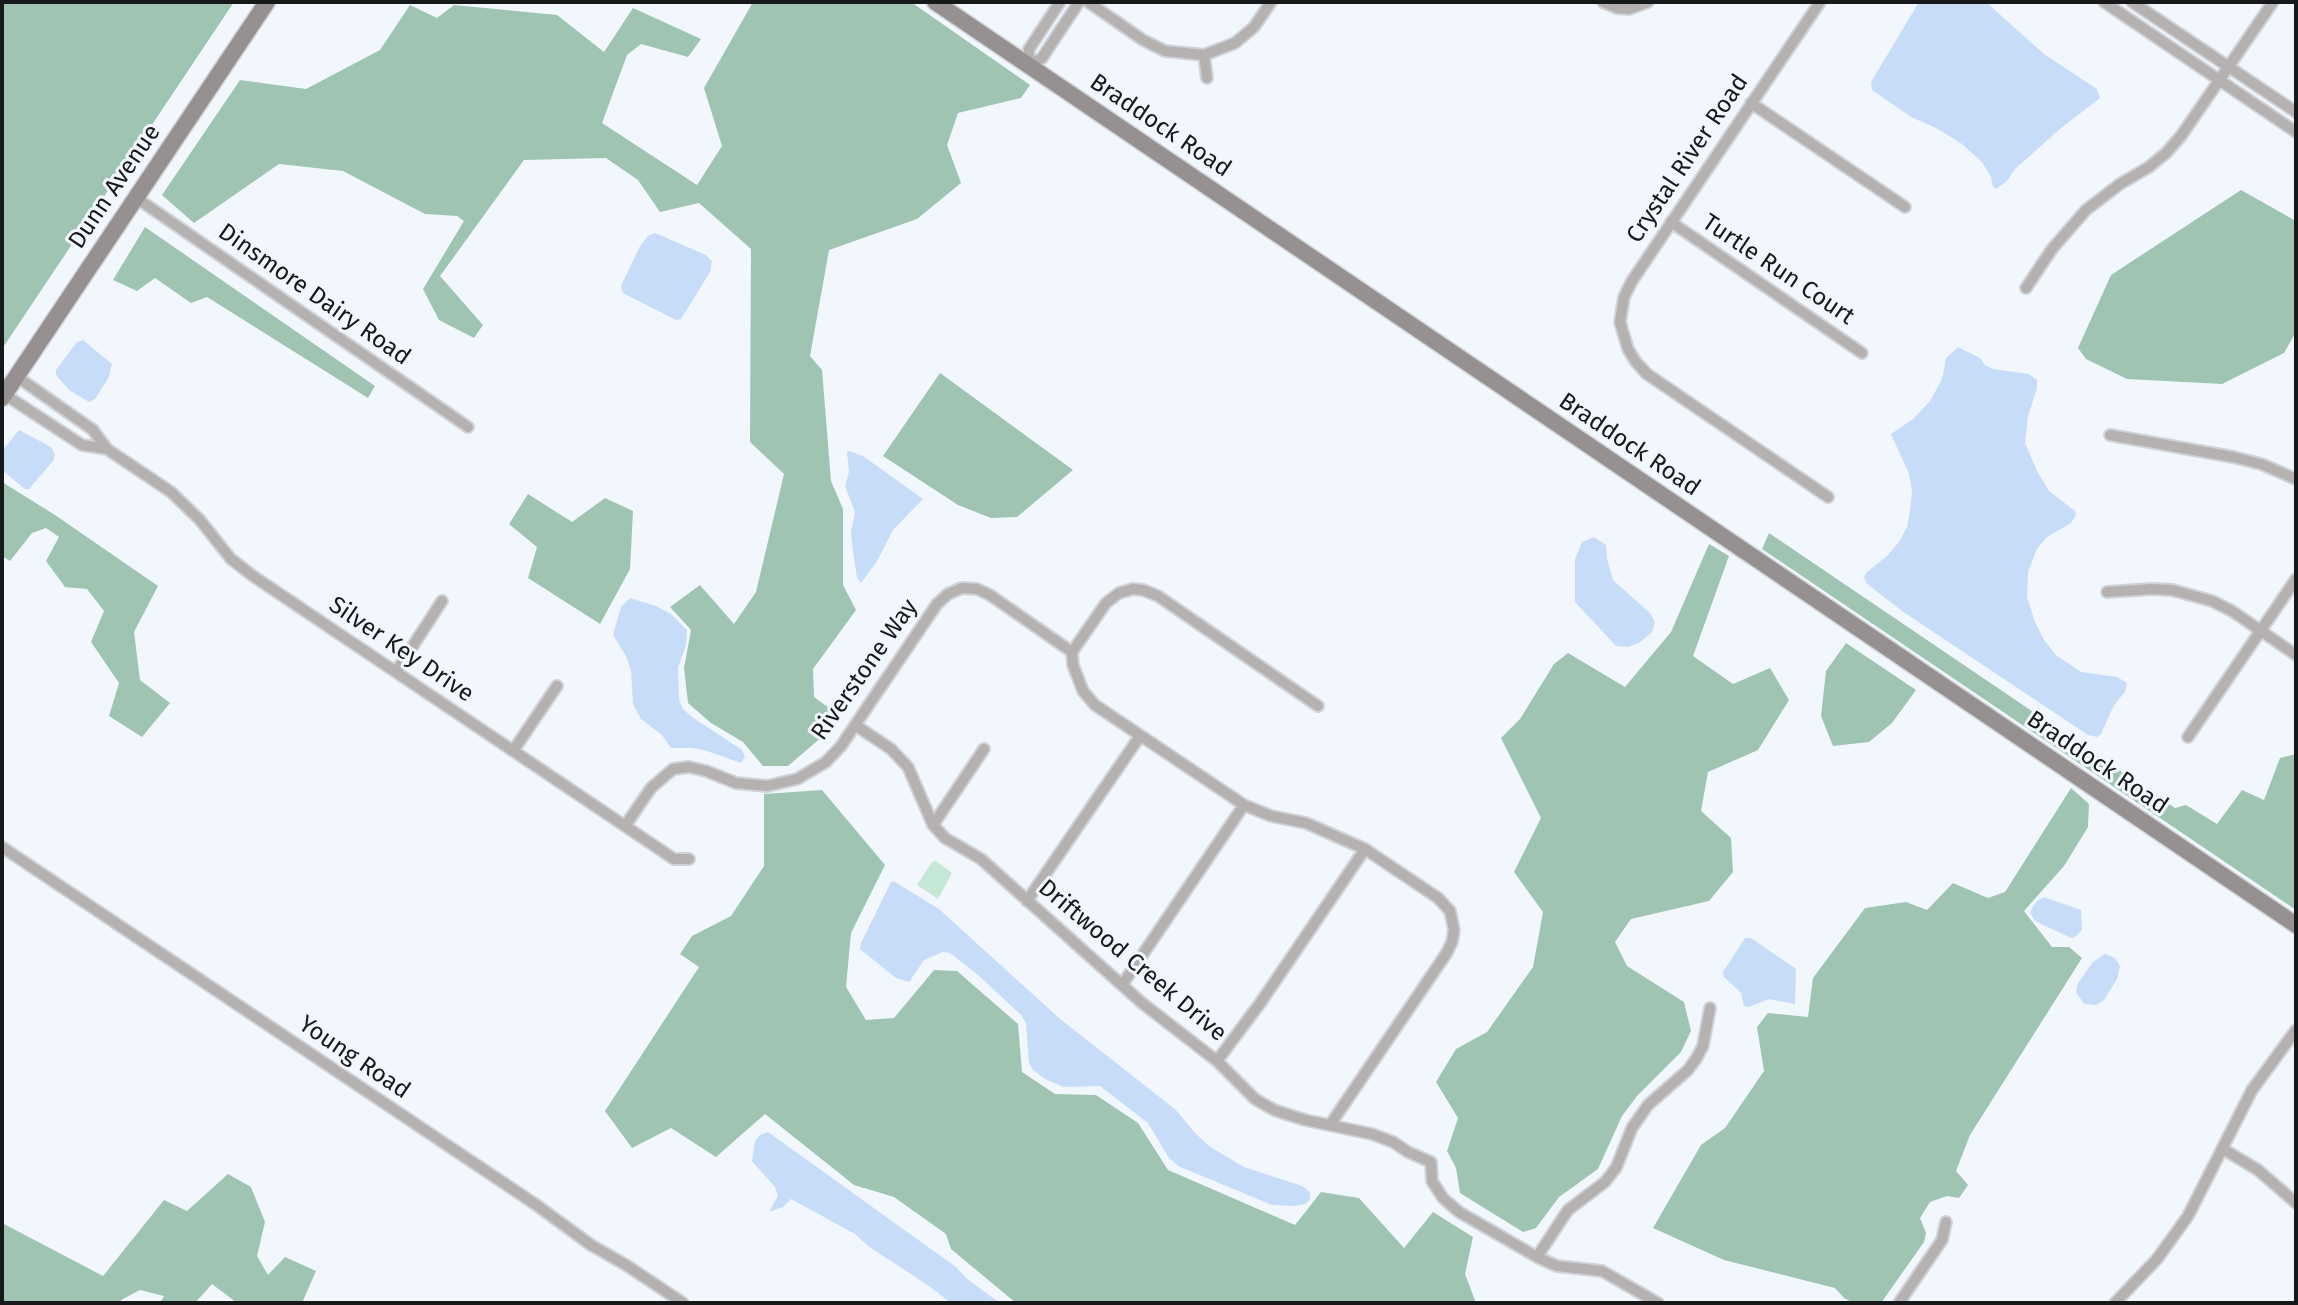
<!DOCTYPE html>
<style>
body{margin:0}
#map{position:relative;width:2298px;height:1305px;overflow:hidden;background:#f2f7fd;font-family:"Fira Sans",sans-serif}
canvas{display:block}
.frame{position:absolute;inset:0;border:4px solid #16181a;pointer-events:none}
</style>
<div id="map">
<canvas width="2298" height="1305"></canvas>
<div class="frame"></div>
</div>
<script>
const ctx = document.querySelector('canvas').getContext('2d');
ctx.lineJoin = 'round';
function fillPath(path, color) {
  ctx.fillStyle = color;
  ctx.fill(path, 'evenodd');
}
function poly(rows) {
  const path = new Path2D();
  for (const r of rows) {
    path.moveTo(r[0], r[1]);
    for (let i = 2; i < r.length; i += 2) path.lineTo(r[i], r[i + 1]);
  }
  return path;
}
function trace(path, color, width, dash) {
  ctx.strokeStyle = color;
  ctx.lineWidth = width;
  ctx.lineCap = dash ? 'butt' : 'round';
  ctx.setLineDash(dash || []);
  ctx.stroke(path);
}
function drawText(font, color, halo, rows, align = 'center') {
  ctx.font = font + ' "Fira Sans",sans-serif';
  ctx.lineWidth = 6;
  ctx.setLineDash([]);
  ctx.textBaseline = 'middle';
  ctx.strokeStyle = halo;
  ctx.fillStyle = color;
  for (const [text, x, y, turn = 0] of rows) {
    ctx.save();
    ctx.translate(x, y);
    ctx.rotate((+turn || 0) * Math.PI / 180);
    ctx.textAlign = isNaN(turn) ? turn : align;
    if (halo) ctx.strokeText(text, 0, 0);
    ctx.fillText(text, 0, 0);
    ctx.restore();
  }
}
fillPath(poly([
 [936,861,952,873,938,899,917,885,932,862]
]), '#c4e8d5');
fillPath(poly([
 [2,2,234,2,2,349],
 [753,2,911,2,1030,85,1021,98,958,113,947,145,961,183,917,219,829,250,810,356,822,370,831,481,843,509,843,585,856,610,813,669,814,697,836,713,823,736,788,766,763,766,743,742,711,723,688,703,684,668,691,630,670,607,700,585,734,624,756,592,784,474,750,442,751,249,699,203,660,212,638,180,606,158,524,160,440,276,483,325,474,338,439,320,423,289,464,221,457,216,425,214,343,171,279,164,194,223,162,195,240,80,306,89,380,50,410,5,437,18,454,5,557,15,604,52,633,8,701,39,688,57,641,44,627,55,602,123,697,185,722,146,704,88],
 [2241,190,2296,221,2296,332,2284,353,2222,384,2127,379,2086,359,2078,348,2111,275],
 [145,227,375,386,368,398,207,297,191,303,155,278,137,291,113,280],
 [940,373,1073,470,1017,517,991,518,958,505,883,456],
 [2,482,55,515,158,586,134,632,140,680,170,703,142,737,109,716,119,683,91,642,104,611,87,589,65,587,46,561,59,537,46,528,32,533,10,561,2,556],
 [528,494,572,522,605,498,633,511,630,569,600,624,528,578,537,547,509,524],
 [1769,533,2175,808,2186,805,2217,824,2242,790,2264,800,2280,758,2296,754,2296,910,1762,549],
 [1709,544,1729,556,1693,656,1733,684,1770,668,1789,700,1758,750,1708,772,1701,811,1731,838,1733,872,1709,901,1631,919,1615,942,1627,966,1684,1002,1691,1031,1681,1052,1637,1096,1622,1116,1598,1169,1559,1197,1536,1228,1523,1232,1460,1193,1456,1168,1447,1151,1458,1118,1436,1082,1456,1049,1487,1032,1533,967,1543,912,1514,872,1541,818,1501,738,1520,719,1554,664,1568,653,1625,687,1671,632],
 [1846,643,1916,690,1892,723,1869,742,1833,746,1821,716,1826,671],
 [2071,788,2089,804,2088,827,2064,866,2024,911,2052,947,2069,947,2082,958,1970,1135,1956,1171,1968,1185,1959,1198,1947,1196,1930,1202,1920,1218,1926,1233,1924,1242,1881,1303,1853,1303,1844,1298,1835,1288,1724,1260,1653,1228,1701,1145,1725,1128,1764,1071,1757,1027,1768,1013,1808,1017,1813,978,1865,908,1906,902,1927,910,1953,883,1988,898,2005,892],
 [822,790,885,865,851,933,846,987,866,1020,894,1018,934,970,957,971,1018,1024,1022,1072,1055,1094,1096,1095,1138,1123,1168,1170,1295,1225,1321,1192,1359,1198,1404,1248,1433,1212,1473,1237,1465,1274,1476,1303,1016,1303,951,1249,946,1234,894,1197,854,1185,765,1114,716,1157,671,1128,632,1148,605,1111,699,967,680,954,692,936,731,916,764,866,764,794],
 [228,1174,251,1187,265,1222,257,1256,268,1275,285,1257,316,1271,302,1303,237,1303,212,1284,195,1303,160,1303,164,1296,140,1290,121,1300,121,1303,2,1303,2,1227,4,1224,103,1276,164,1200,187,1211]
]), '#a0c4b2');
fillPath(poly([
 [1919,2,1986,2,2044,54,2097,89,2100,98,2061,128,2015,169,2007,181,1996,189,1993,187,1991,177,1982,162,1962,144,1936,128,1911,117,1872,90,1871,82],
 [655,233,706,255,712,261,710,272,681,319,676,320,623,293,621,286,640,246,648,236],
 [83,340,112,364,109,377,95,399,89,402,69,390,56,375,56,370,77,342],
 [1958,347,1980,358,1985,365,1993,369,2029,374,2037,380,2037,388,2028,416,2025,443,2037,471,2049,491,2075,511,2076,515,2071,523,2047,537,2037,549,2028,572,2027,597,2035,622,2044,640,2056,655,2081,672,2117,677,2127,683,2125,692,2114,705,2101,734,2097,737,2088,735,1902,611,1866,583,1864,577,1867,572,1888,555,1899,542,1907,527,1910,511,1912,491,1909,474,1891,434,1913,419,1930,401,1942,379,1946,358],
 [19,430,51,447,55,454,53,461,29,489,25,489,2,470,2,451],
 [849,451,863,456,923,499,893,530,877,561,861,583,857,578,853,552,851,532,855,512,845,486,849,472,847,452],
 [1594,537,1606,545,1607,559,1613,580,1650,613,1655,622,1652,632,1639,643,1628,647,1616,646,1575,602,1575,559,1582,542],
 [630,598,656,606,671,614,687,630,686,645,678,668,679,700,683,709,692,717,742,750,745,757,741,763,704,750,692,748,671,748,662,735,641,719,633,704,631,671,626,656,613,635,621,607],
 [891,882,895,882,939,909,1059,1018,1176,1110,1195,1133,1209,1146,1244,1167,1302,1186,1310,1192,1310,1200,1305,1204,1295,1206,1272,1205,1178,1166,1169,1158,1148,1123,1100,1086,1064,1087,1045,1079,1033,1070,1029,1063,1026,1023,1022,1016,978,975,950,953,943,952,924,960,909,982,896,978,860,949,861,943],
 [2044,897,2081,910,2082,930,2075,937,2071,938,2035,921,2030,913,2032,908,2037,901],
 [1745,938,1751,938,1796,969,1795,1004,1769,999,1749,1007,1744,1006,1741,993,1724,977,1723,972],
 [2105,954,2115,958,2120,966,2117,979,2104,1000,2096,1005,2084,1004,2076,992,2078,983,2093,962],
 [768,1132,956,1267,966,1278,1000,1303,951,1303,929,1286,868,1246,855,1234,791,1199,783,1207,769,1212,778,1196,775,1187,752,1161,755,1141,760,1135]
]), '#c7dcf9');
const street = poly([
 [1060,2,1029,49,1028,65,1042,58,1079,2],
 [1088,2,1143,40,1165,51,1204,55,1235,43,1254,27,1271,2],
 [1603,2,1617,8,1629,9,1648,2],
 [1820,2,1632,281,1624,297,1620,322,1628,349,1636,362,1647,374,1828,497],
 [2104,2,2296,132],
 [2132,2,2296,112],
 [1204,55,1207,78],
 [1751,103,1905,207],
 [135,197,468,427],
 [1671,222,1862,353],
 [2026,288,2052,249,2086,210,2120,184,2149,167,2166,153,2181,136,2273,2],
 [16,376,93,430,107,449,171,492,200,520,231,559,253,576,674,859,689,859],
 [4,394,82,445,107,449],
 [2110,435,2233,457,2261,464,2296,479],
 [2107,592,2152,589,2172,590,2212,601,2232,611,2296,655],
 [1072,652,1106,603,1119,593,1133,589,1143,590,1158,596,1318,706],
 [396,672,442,601],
 [855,725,891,749,908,767,933,825,945,838,981,859,1142,1003,1217,1061,1255,1099,1274,1110,1305,1120,1372,1134,1393,1142,1408,1152,1431,1162,1432,1181,1443,1198,1459,1212,1537,1257,1557,1266,1602,1271,1658,1303],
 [2188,737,2296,579],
 [513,751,557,686],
 [933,825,984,749],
 [625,826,651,788,673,769,689,767,706,771,736,783,767,786,797,779,826,762,841,746,937,604,948,594,962,588,977,589,990,595,1072,652,1073,665,1083,691,1095,705,1244,805,1271,816,1306,823,1365,849,1438,898,1450,911,1454,930,1452,942,1446,954,1330,1125],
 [2,847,535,1204,591,1245,626,1265,683,1303],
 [1027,901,1140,736],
 [1122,985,1244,805],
 [1217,1061,1261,1002,1365,849],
 [2223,1149,2258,1170,2296,1203],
 [1537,1257,1568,1210,1605,1182,1616,1168,1632,1128,1648,1105,1688,1070,1696,1059,1703,1046,1710,1008],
 [1899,1303,1942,1240,1946,1222],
 [2115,1303,2157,1259,2188,1216,2252,1090,2296,1030]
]);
const secondary = poly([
 [935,2,2296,925],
 [2,398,267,2]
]);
trace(street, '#cfd3d9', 14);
trace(secondary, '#cfd3d9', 19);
trace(street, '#b5b1b1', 10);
trace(secondary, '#969090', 16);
drawText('24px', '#16181a', '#f2f7fd', [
 ["Braddock Road",1160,126,34],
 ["Crystal River Road",1688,159,-56],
 ["Dunn Avenue",115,187,-56],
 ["Turtle Run Court",1778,270,34],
 ["Dinsmore Dairy Road",314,295,35],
 ["Braddock Road",1629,445,34],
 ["Silver Key Drive",401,650,34],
 ["Riverstone Way",865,670,-55],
 ["Braddock Road",2097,763,34],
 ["Driftwood Creek Drive",1132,961,40],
 ["Young Road",354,1058,34]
]);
</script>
